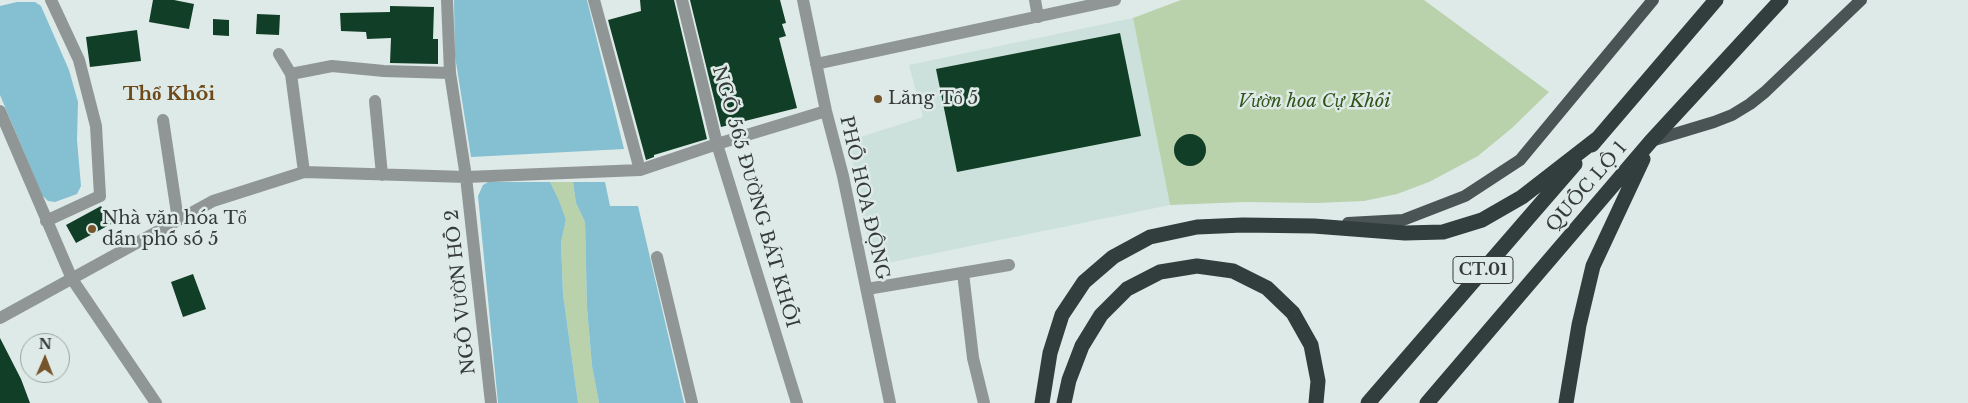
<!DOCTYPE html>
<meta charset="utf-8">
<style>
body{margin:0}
#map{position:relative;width:1968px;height:403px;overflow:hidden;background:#deeae7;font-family:"Libre Baskerville",serif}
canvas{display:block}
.north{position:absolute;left:20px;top:333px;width:50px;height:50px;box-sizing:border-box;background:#deeae7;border:1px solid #9ba4a1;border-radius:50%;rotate:1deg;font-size:14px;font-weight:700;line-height:20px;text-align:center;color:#363b39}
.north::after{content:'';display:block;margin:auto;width:18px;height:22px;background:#77552c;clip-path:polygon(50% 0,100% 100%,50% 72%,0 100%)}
</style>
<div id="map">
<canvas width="1968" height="403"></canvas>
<div class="north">N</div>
</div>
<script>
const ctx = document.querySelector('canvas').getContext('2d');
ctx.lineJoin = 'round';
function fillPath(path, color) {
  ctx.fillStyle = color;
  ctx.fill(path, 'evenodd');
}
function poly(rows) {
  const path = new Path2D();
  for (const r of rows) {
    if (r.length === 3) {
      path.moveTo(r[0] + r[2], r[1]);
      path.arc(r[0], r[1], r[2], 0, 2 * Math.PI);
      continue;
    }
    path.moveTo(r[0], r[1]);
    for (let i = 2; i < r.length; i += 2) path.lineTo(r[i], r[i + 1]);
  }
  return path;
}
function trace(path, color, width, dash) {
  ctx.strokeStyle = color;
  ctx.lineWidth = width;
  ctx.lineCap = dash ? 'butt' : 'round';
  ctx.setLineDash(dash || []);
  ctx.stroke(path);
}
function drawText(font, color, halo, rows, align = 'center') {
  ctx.font = font + ' "Libre Baskerville",serif';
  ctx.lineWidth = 5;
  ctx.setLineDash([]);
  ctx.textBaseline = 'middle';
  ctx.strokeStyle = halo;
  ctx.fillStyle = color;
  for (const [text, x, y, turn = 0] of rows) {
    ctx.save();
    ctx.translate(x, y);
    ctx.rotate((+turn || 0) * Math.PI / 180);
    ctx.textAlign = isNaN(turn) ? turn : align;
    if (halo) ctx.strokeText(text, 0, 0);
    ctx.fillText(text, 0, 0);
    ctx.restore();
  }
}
fillPath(poly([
 [1133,18,1170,205,873,266,848,141,923,117,909,65]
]), '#cce1db');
fillPath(poly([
 [1181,0,1424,0,1549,92,1512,128,1478,156,1429,182,1397,194,1364,201,1316,203,1245,202,1170,205,1133,18],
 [550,182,573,182,576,203,585,222,587,308,592,366,599,403,578,403,563,294,561,242,566,220]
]), '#b9d2ac');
fillPath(poly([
 [454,0,587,0,624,149,471,157,455,56],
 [17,2,35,2,41,6,69,70,78,102,77,140,81,186,77,194,55,202,48,201,42,195,0,95,0,6],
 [488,182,550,182,559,201,566,220,561,242,563,294,578,403,498,403,478,196,483,185],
 [573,182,605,182,610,206,638,206,684,403,599,403,592,366,587,308,585,222,576,203]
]), '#84bfd2');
fillPath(poly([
 [153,0,174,0,194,4,189,29,149,22],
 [640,0,674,0,707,139,654,155,654,157,646,160,608,20,641,11],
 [690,0,780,0,786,23,782,24,786,36,779,38,797,108,721,127],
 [390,6,434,7,433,39,438,39,438,64,390,63,391,38,367,39,366,32,341,31,340,13,390,12],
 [257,14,280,15,279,35,256,34],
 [213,19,229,20,229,36,213,35],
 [137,30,141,61,90,67,86,37],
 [1120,33,1141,136,957,172,936,69],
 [1190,150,16],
 [101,206,111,224,76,243,66,225],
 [193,274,206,309,183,317,171,282],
 [0,338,21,379,30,403,0,403]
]), '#113e26');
trace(poly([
 [447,0,450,73,466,177,491,403],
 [594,0,640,170],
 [682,0,717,144,797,403],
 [803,0,826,111,843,176,890,403],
 [1035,0,1038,17],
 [279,54,291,74,304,172],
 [816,64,1115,0],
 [291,74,332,66,384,71,450,73],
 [375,101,382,175],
 [0,111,72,279,156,403],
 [163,120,178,220],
 [46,221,100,196,96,126,79,60,51,0],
 [657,257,692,403],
 [963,273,973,358,984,403],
 [867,289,1009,265],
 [0,318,213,201,304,172,466,177,640,170,717,144,826,111]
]), '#909696', 12);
trace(poly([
 [1651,141,1714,122,1732,115,1750,104,1765,92,1861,0],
 [1348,223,1403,220,1465,196,1520,160,1653,0]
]), '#4a5454', 12);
trace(poly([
 [1592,145,1716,0],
 [1042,403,1050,353,1062,315,1084,282,1113,257,1150,237,1197,227,1243,225,1314,226,1405,233,1443,232,1482,220,1522,197,1598,138],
 [1064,403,1069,380,1082,346,1101,315,1127,289,1160,272,1197,266,1233,271,1267,288,1293,313,1311,345,1318,381,1316,403],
 [1368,403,1575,164],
 [1427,403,1651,141,1781,0],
 [1566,403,1579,325,1593,266,1643,159]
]), '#323d3d', 15);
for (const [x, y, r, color] of [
 [878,99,5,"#77552c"],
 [92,229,5,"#77552c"]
]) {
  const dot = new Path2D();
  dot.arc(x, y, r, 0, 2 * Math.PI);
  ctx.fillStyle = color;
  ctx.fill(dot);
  trace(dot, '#deeae7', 2);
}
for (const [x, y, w] of [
 [1483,270,60]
]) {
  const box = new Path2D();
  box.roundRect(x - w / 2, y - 13.5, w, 27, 4);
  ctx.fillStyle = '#deeae7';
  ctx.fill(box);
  trace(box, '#363b39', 1);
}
drawText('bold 16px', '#363b39', null, [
 ["CT.01",1483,270]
]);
drawText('18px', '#363b39', '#deeae7', [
 ["Lăng Tổ 5",888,99],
 ["Nhà văn hóa Tổ",102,219],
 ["dấn phố số 5",102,240]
], 'left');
drawText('italic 18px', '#315318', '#deeae7', [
 ["Vườn hoa Cự Khối",1314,102]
]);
drawText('18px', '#363b39', '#deeae7', [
 ["QUỐC LỘ 1",1587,187,-49],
 ["NGÕ 565 ĐƯỜNG BÁT KHỐI",755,197,74],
 ["PHỐ HOA ĐỘNG",864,198,77],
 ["NGÕ VƯỜN HỒ 2",461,292,-96]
]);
drawText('bold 19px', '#6e4a1a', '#deeae7', [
 ["Thổ Khối",169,95]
]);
</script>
